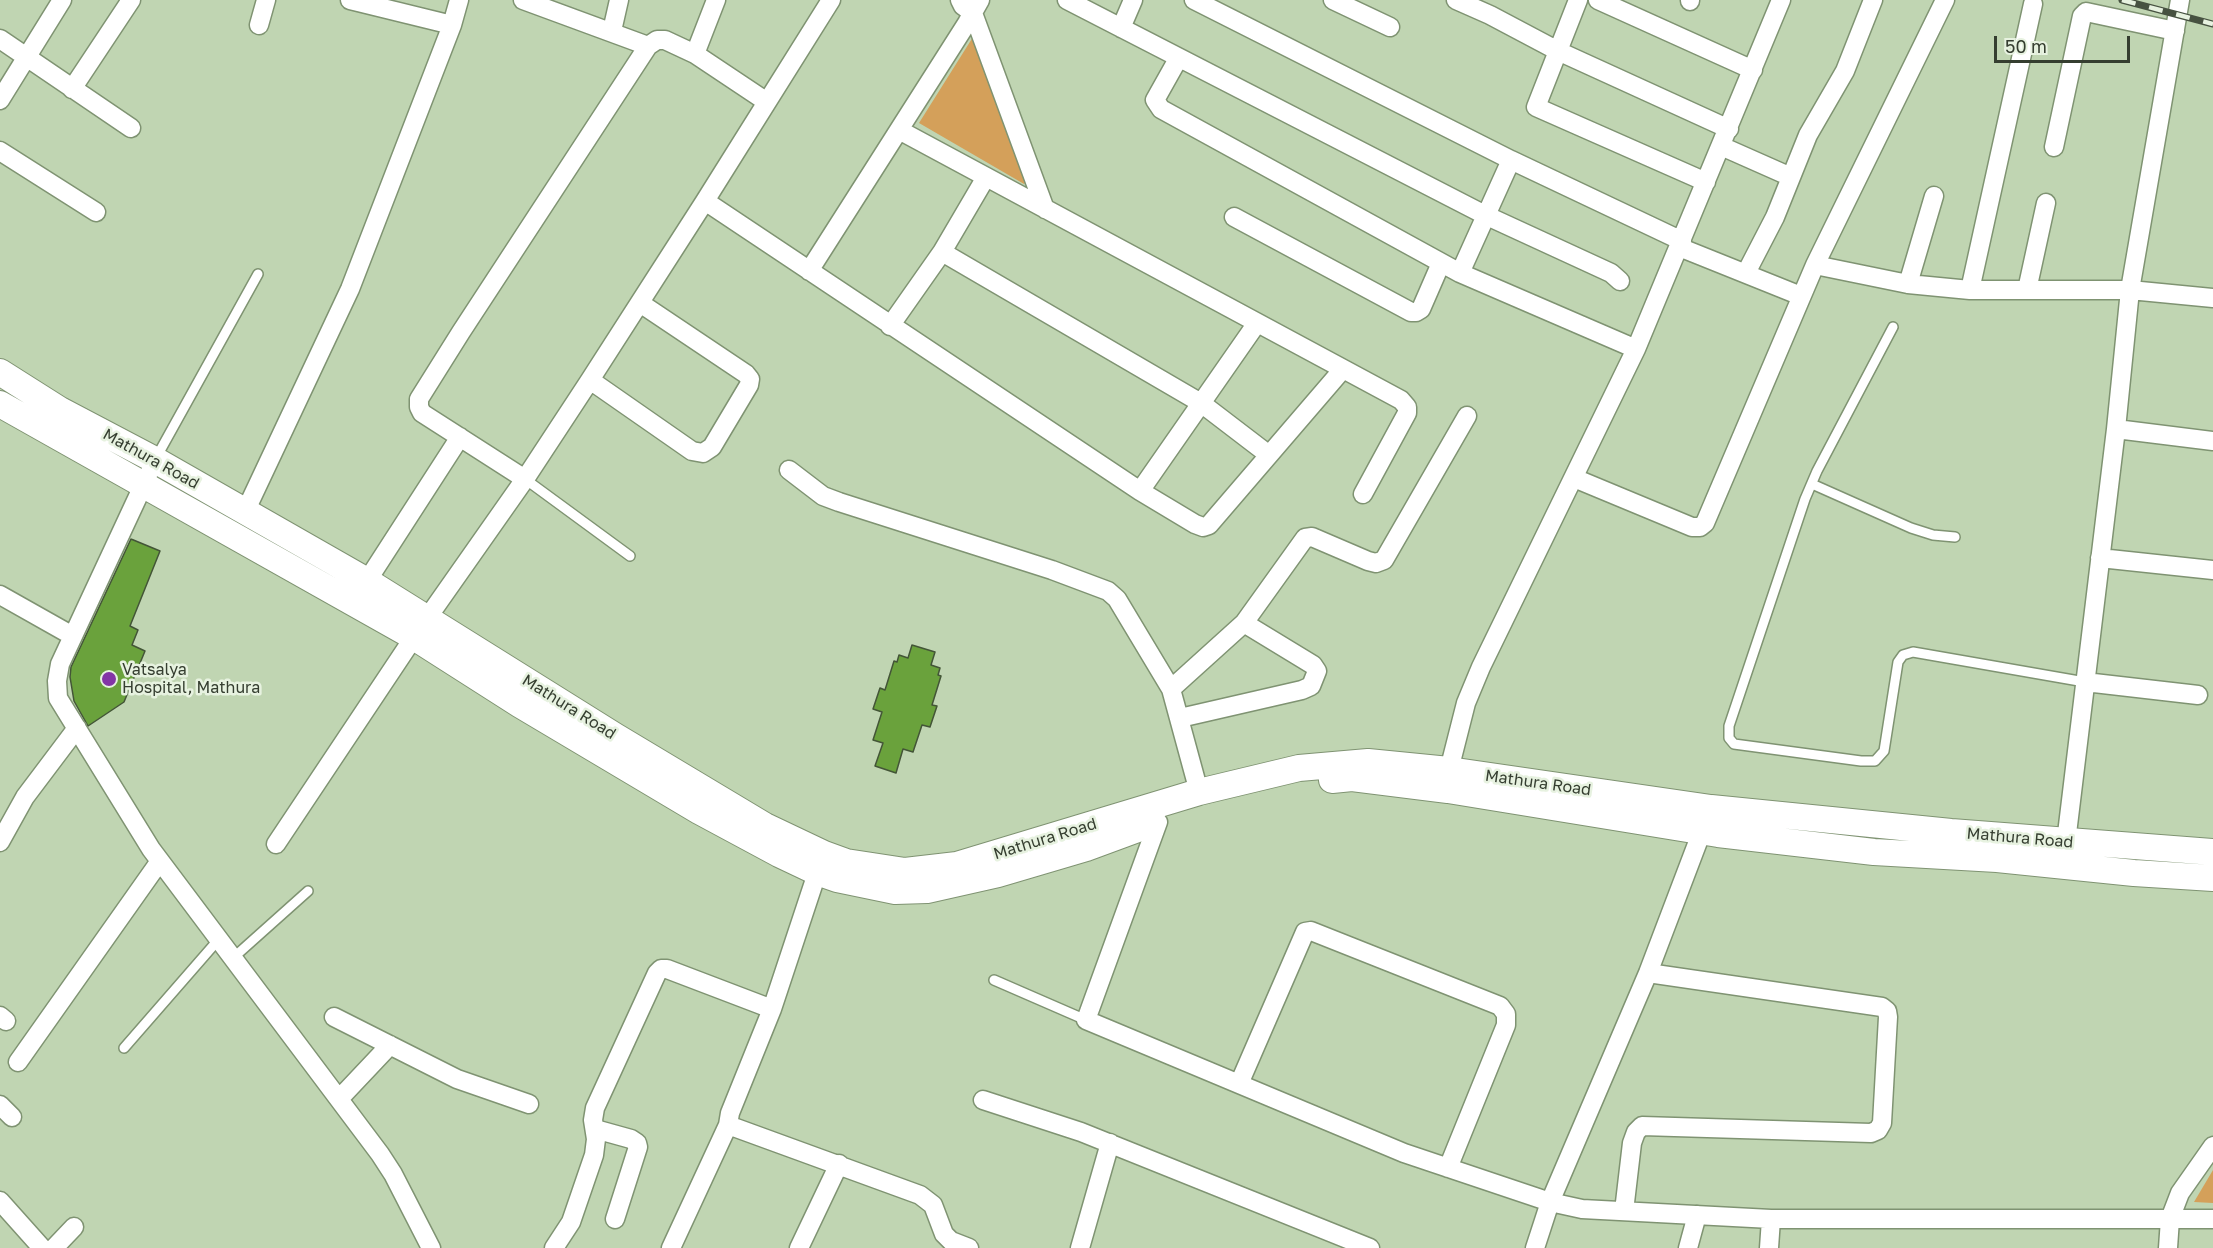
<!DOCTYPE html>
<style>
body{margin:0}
#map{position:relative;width:2213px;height:1248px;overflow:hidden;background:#c0d5b2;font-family:"Golos Text",sans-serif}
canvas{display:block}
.scale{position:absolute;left:1994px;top:36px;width:136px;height:27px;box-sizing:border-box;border:3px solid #353e30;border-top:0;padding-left:8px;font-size:18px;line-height:21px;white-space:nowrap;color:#353e30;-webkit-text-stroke:4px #e7f2e0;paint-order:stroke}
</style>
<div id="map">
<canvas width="2213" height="1248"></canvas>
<div class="scale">50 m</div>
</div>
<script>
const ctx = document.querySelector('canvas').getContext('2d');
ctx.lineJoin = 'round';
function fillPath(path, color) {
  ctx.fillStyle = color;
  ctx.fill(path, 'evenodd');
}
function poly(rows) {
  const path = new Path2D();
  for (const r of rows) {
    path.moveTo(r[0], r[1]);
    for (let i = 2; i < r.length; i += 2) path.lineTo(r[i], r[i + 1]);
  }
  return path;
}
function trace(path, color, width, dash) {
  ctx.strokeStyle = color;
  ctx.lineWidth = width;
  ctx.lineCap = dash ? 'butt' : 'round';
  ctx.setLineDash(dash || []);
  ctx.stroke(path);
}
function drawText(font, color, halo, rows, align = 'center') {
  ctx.font = font + ' "Golos Text",sans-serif';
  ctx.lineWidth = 5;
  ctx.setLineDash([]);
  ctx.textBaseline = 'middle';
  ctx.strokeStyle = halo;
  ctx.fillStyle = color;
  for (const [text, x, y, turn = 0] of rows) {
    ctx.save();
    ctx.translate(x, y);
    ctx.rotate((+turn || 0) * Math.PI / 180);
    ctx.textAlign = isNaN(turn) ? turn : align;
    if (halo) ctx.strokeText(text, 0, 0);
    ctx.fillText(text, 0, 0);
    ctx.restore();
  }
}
fillPath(poly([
 [973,37,1027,181,1024,184,919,123],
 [2213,1170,2213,1203,2194,1202]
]), '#d4a05a');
const building = poly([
 [131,539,160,551,130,626,138,630,132,645,145,651,124,702,88,726,74,701,70,677,71,667,131,539],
 [912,645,935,652,931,665,940,668,938,675,941,676,932,705,937,706,930,727,922,725,913,752,903,749,896,773,875,766,883,743,873,740,882,712,873,709,880,688,885,690,894,661,897,662,899,655,908,658,912,645]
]);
fillPath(building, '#6aa23c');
trace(building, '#435537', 1.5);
const service = poly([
 [1893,327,1817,471,1805,499,1729,726,1729,738,1734,744,1861,761,1875,761,1884,751,1898,662,1903,655,1913,652,2085,682],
 [156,458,258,274],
 [525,479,630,556],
 [1812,484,1911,528,1933,535,1955,537],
 [233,958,308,891],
 [994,980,1086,1020],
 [124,1048,219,939]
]);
const minor = poly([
 [350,0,452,25],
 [523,0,648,46],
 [960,0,963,6,973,13,1045,209],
 [1067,0,1485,215,1611,273,1620,281],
 [1194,0,1511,160,1682,241],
 [1333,0,1390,27],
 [1456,0,1490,15,1558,51,1729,129],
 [1578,0,1536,107,1706,182],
 [1598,0,1753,70],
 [1690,1,1690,0],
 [259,25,266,0],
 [1121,28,1133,0],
 [612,31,619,0],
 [0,39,131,128],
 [695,54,716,0],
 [1178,59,1155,100,1161,109,1460,273,1636,349],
 [72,89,131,0],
 [0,100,62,0],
 [899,130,1401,400,1407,407,1407,413,1363,494],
 [1721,146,1791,177],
 [2054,147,2082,16,2086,12,2175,31],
 [0,151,96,212],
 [986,177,942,252,1201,403,1269,455],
 [705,201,1140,491,1195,524,1203,527,1209,525,1343,369],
 [1234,217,1411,312,1416,312,1421,309,1441,263],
 [1679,247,1801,296],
 [1815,265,1908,284,1970,290,2130,290,2213,298],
 [809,271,967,23,980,0],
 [1460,273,1511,160],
 [1746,273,1775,217,1808,135,1845,71,1873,0],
 [1908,284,1934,196],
 [1970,290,2033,4],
 [2027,290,2046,203],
 [890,326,942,252],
 [590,380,692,451,703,453,712,447,749,385,750,379,746,374,640,303],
 [2116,429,2213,441],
 [789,470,823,496,839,502,1052,570,1108,591,1117,599,1171,689,1199,792],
 [148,475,60,664,57,681,58,698,151,849,380,1154,393,1174,431,1248],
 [1574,478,1692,527,1700,527,1705,523,1815,265,1945,0],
 [525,479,422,413,419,407,419,399,461,332,648,46,657,40,665,40,695,54,767,102],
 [1140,491,1257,323],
 [245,512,350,289,452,25,459,0],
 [2100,558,2213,570],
 [367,581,460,437],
 [0,595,71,635],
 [2085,682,2198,695],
 [1171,689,1244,623,1305,538,1312,537,1368,561,1376,563,1384,560,1467,416],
 [1180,718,1302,690,1311,686,1317,671,1313,665,1244,623],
 [1449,770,1466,703,1481,667,1636,349,1781,0],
 [1158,822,1086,1020,1404,1153,1550,1202,1535,1248],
 [1702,831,1648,973,1550,1202,1582,1209,1771,1219,2213,1219],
 [0,842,25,797,77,728],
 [2066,842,2116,429,2130,290,2180,0],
 [276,844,414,637,525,479,590,380,705,201,831,0],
 [821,861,772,1009,730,1113,728,1125,920,1195,933,1205,944,1234,951,1241,969,1248],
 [0,1016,6,1021],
 [334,1017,457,1079,529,1104],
 [18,1062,160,861],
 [1239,1084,1305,932,1311,931,1500,1006,1506,1014,1506,1025,1448,1168],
 [339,1099,390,1045],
 [983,1100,1081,1132,1370,1248],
 [0,1105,12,1117],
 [595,1129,631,1139,637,1143,638,1147,615,1219],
 [0,1201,42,1248],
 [1624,1211,1632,1143,1636,1132,1642,1126,1871,1133,1878,1130,1882,1123,1888,1017,1887,1011,1882,1007,1648,973],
 [54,1248,74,1227],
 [554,1248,571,1222,594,1155,596,1139,593,1120,595,1108,657,973,661,969,667,969,772,1009],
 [671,1248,728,1125],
 [799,1248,839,1164],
 [1080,1248,1110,1143],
 [1688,1248,1697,1215],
 [1769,1248,1771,1219],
 [2168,1248,2170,1219,2180,1193,2213,1146]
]);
const secondary = poly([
 [0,372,60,410,155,460,367,581,615,736,765,826,824,854,846,862,905,871,957,865,1199,792,1299,768,1368,762,1449,770,1711,808,1951,832,2213,852],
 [0,404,414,637,519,704,699,811,779,854,817,872,837,879,895,891,927,890,998,874,1086,848,1151,824],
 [1332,780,1352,778,1448,790,1718,834,1874,852,1997,859,2134,873,2213,878]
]);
trace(service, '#7f9372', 12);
trace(minor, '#7f9372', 21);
trace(secondary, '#7f9372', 28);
trace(service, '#fff', 9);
trace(minor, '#fff', 18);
trace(secondary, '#fff', 26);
const rail = poly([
 [2122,0,2213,24]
]);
trace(rail, '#475241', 7);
trace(rail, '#e7f2e0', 4.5, [14]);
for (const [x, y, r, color] of [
 [109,679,8,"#8335a6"]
]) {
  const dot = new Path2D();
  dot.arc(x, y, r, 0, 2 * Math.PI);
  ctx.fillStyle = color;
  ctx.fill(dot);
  trace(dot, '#e7f2e0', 2);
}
drawText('16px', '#353e30', '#e7f2e0', [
 ["Mathura Road",151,459,29],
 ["Mathura Road",569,707,32],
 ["Mathura Road",1538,783,8],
 ["Mathura Road",2020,838,5],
 ["Mathura Road",1045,839,-17]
]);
drawText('16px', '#353e30', '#e7f2e0', [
 ["Vatsalya",122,670],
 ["Hospital, Mathura",122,688]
], 'left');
</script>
